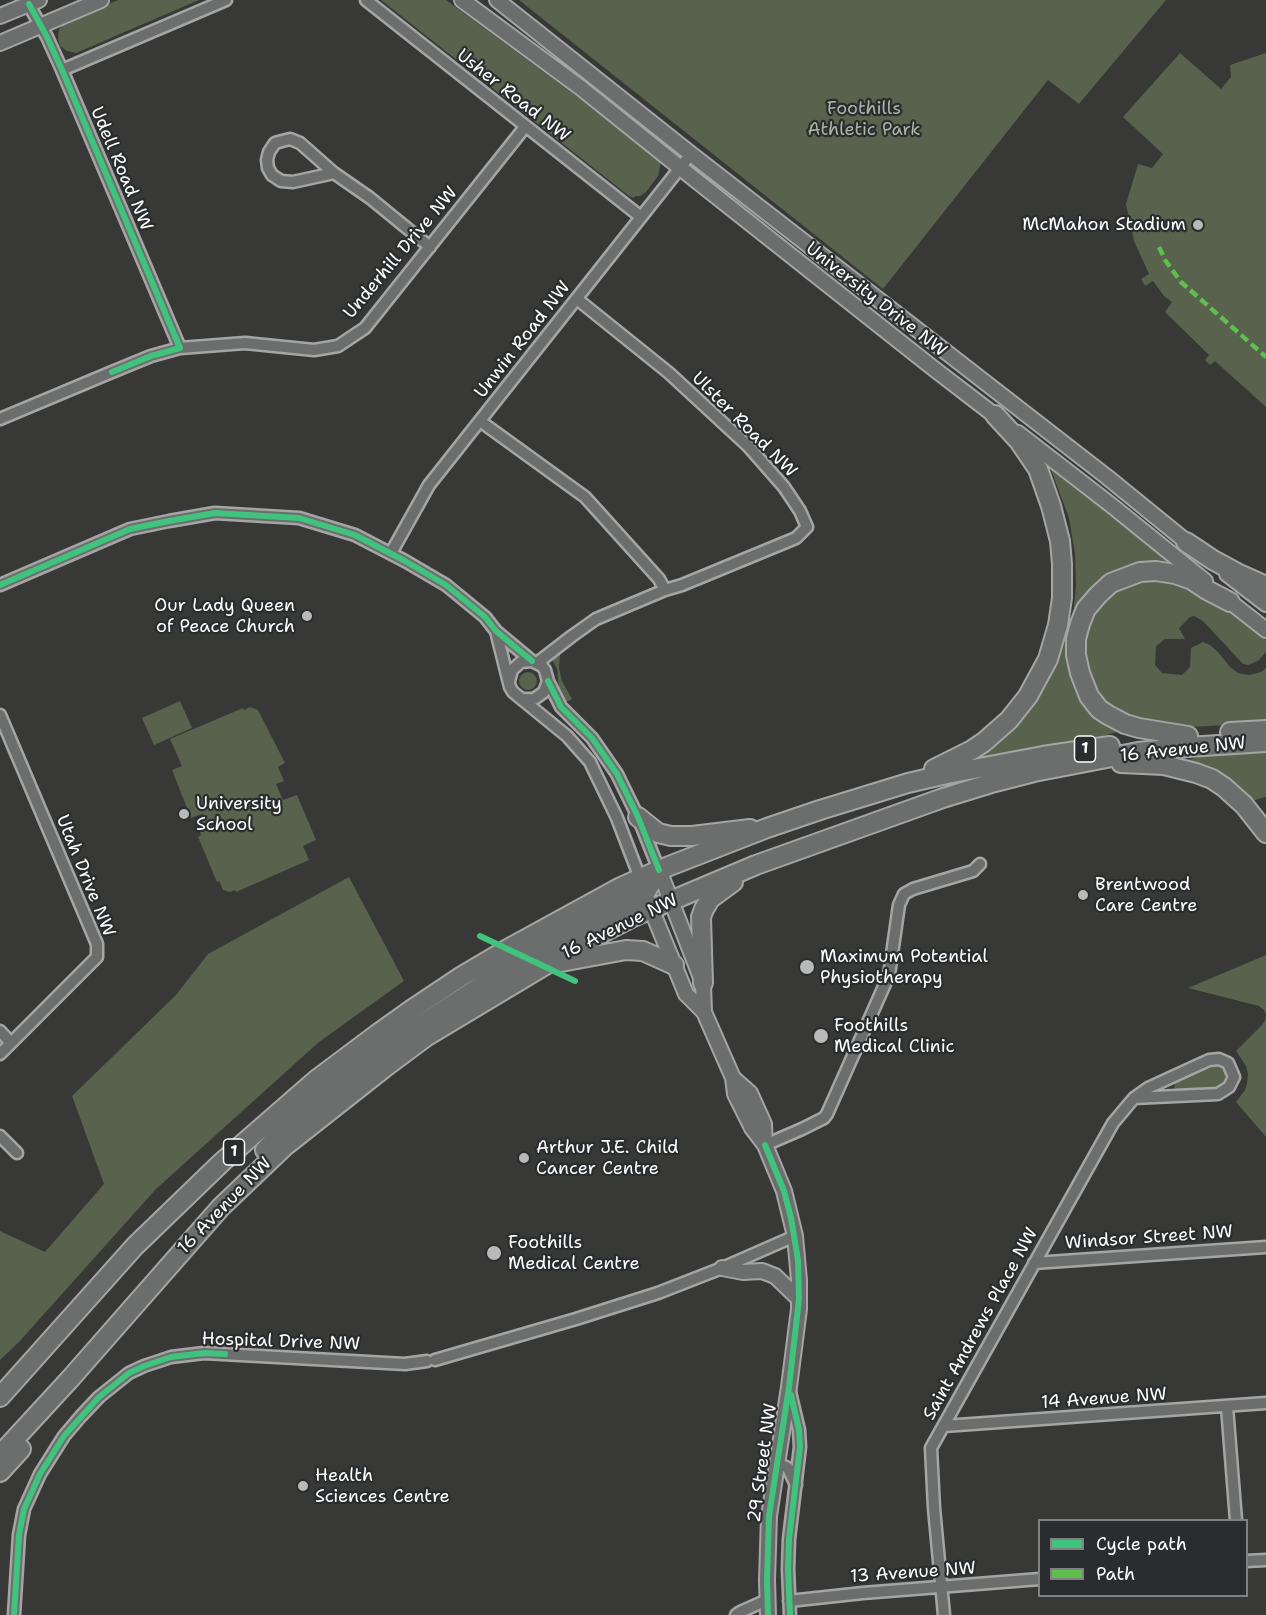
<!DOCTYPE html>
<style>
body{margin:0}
#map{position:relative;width:1266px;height:1615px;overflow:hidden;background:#383837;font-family:"Shantell Sans",sans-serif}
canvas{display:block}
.legend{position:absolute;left:1038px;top:1519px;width:210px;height:78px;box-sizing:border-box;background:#2a2d2e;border:2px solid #7f8182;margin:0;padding:8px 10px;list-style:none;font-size:18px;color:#fff}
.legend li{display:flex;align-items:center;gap:12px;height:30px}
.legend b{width:30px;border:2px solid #7f8182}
</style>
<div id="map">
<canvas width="1266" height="1615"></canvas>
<ul class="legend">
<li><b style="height:8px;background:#40c37c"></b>Cycle path</li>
<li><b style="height:8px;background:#5fbe4e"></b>Path</li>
</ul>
</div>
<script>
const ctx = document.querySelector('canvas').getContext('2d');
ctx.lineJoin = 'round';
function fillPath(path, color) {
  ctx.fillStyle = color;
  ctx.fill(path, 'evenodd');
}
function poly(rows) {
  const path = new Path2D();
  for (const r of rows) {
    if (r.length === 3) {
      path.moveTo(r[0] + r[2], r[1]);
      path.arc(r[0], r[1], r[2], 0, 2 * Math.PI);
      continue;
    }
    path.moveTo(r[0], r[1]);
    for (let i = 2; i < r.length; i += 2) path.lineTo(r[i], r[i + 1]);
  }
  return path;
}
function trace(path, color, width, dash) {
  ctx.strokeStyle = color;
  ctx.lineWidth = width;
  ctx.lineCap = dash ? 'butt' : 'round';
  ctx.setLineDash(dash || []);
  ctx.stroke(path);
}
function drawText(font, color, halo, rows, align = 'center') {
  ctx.font = font + ' "Shantell Sans",sans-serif';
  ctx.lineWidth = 4.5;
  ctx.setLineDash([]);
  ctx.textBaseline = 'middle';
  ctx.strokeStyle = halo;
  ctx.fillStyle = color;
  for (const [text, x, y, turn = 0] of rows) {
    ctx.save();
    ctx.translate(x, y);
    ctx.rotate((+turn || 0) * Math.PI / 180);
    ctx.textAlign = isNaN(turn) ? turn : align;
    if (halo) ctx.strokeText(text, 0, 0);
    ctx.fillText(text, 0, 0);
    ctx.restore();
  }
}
fillPath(poly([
 [118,0,199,0,76,53,67,51,60,46,58,39,59,29,65,23],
 [381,0,446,0,655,154,661,162,658,176,646,192,640,196,635,196,634,198,629,196],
 [519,0,1166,0,1079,104,1048,80,883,289],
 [1180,53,1221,89,1231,77,1230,65,1266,53,1266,407,1215,361,1210,365,1205,360,1209,355,1165,312,1172,302,1164,296,1153,281,1145,286,1141,279,1149,274,1134,241,1126,204,1138,164,1152,168,1163,154,1123,117],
 [1050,467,1061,473,1183,568,1121,570,1069,653,1120,731,1086,741,967,763,1005,736,1028,710,1049,677,1064,642,1074,606,1076,585,1075,554,1069,518],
 [1173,576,1230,610,1264,637,1266,640,1266,652,1258,661,1248,665,1243,664,1203,621,1194,616,1190,617,1179,628,1185,639,1165,639,1156,646,1155,665,1162,673,1182,675,1190,667,1191,648,1203,642,1210,645,1218,652,1230,667,1238,673,1249,675,1261,672,1266,668,1266,723,1190,727,1158,727,1106,707,1081,666,1086,620,1118,584],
 [556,654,560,655,559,668,562,681,572,699,566,702,563,700,559,688,557,669,551,658],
 [528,681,9],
 [180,701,192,728,154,745,142,718],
 [250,707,258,710,285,763,278,767,284,781,276,784,283,800,297,795,316,840,303,846,309,860,236,892,235,890,230,892,223,890,219,881,217,882,198,837,201,835,196,823,205,819,202,814,191,818,172,770,182,766,170,739,243,708,244,710],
 [1266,749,1266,797,1251,801,1216,776,1187,760,1202,756,1227,751],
 [349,877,404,981,319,1042,156,1189,19,1342,0,1360,0,1231,45,1252,104,1184,72,1096,176,995,208,954],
 [1266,955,1266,1137,1236,1102,1245,1090,1247,1084,1248,1074,1246,1066,1236,1051,1262,1025,1265,1021,1266,1015,1264,1010,1259,1006,1188,988],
 [1214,1066,1220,1067,1225,1072,1226,1079,1219,1087,1178,1090,1174,1088,1175,1082]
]), '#58624c');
const minor = poly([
 [26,0,47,37,62,70,180,348],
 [366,0,641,217],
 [62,70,226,0],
 [334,173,293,182,281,181,272,175,268,168,267,160,269,152,275,143,282,141,290,139,300,143,334,173,370,198,430,247],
 [0,419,112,372,151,356,180,348,245,343,314,350,338,346,365,328,525,127],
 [480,421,585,497,659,579,665,590],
 [391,553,429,485,691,154],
 [0,585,130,529,169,521,215,513,299,518,355,535,405,561,446,585,485,617,496,631,532,661],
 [496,631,510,687,513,692,567,736,590,762,617,818,640,878],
 [537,663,572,636,596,619,665,590,682,585,796,538,807,527,800,511,784,487,748,446,669,373,577,299],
 [509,681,512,670,521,662,532,661,542,666,545,670,548,681,544,692,534,699,522,699],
 [548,681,561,707,592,738,617,774,638,817,659,870],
 [0,715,97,944,97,957,0,1054],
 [0,1031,11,1043],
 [0,1136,17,1153],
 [765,1145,802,1129,824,1118,827,1114,889,975,899,905,904,894,913,889,973,871,980,864],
 [1034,1263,1266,1247],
 [435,1360,576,1319,658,1293,722,1268,795,1236],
 [1227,1407,1236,1520],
 [944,1426,1266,1403],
 [777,1463,788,1468,796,1485],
 [1246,1561,1266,1560],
 [789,1601,863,1593,1040,1579],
 [14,1615,19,1535,24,1509,40,1474,64,1436,81,1416,99,1397,129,1373,144,1366,171,1357,204,1353,405,1364,427,1361],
 [736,1615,740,1612,767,1600],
 [790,1615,788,1569,789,1539,800,1447,799,1430,790,1392],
 [944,1615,934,1508,931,1448,1113,1123,1134,1098,1148,1088,1209,1060,1219,1059,1228,1063,1234,1077,1229,1087,1218,1094,1134,1098]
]);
const tertiary = poly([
 [462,0,581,88,693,178,933,368,1002,421],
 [497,0,691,154,1107,477,1193,547],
 [0,16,39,0],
 [0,43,101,0],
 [1018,433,1111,505,1205,581],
 [1227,574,1266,604],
 [1224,597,1266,630],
 [659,870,703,983,704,1012],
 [648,901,686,994,704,1012,733,1078,735,1094,752,1128,765,1145,784,1191,795,1236,799,1280,799,1309,789,1387,769,1516,767,1580,768,1615],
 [733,1078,750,1093,764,1124,765,1145],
 [722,1268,743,1272,762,1271,775,1276,799,1299]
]);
const trunk = poly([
 [1186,542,1213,560,1237,573,1266,586],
 [1230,732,1266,730],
 [1188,736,1139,728,1125,724,1108,715,1099,709,1089,696,1080,673,1076,655,1076,639,1080,624,1086,609,1098,595,1111,583,1140,572,1156,571,1175,574,1192,580,1207,590,1230,602],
 [1121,763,1164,765,1196,773,1212,779,1224,787,1244,805,1266,833],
 [934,769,972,750,984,742,1009,720,1028,696,1048,659,1058,625,1062,598,1062,564,1060,541,1051,506,1038,469,1019,441,995,415],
 [638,817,658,833,671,836,692,836,750,829],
 [561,962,626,950,643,951,674,965],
 [703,983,701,917,704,909,710,899,733,882],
 [265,1150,283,1130,335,1088,392,1044,505,970,645,893,659,870],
 [0,1397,135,1246,222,1162,316,1080,376,1035,411,1010,462,976,506,950,621,887,659,870,767,828,820,810,908,783,947,774,1043,756,1110,746],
 [0,1455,70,1379,221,1207,285,1146,384,1068,427,1036,577,946,635,916,756,865,943,798,995,782,1034,772,1138,752,1188,747,1266,742],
 [0,1472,21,1449]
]);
trace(minor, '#a5a5a5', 15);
trace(tertiary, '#a5a5a5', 18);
trace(trunk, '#a5a5a5', 22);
trace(minor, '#6c6d6d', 10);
trace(tertiary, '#6c6d6d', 14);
trace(trunk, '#6c6d6d', 18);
trace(poly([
 [1159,247,1165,260,1181,282,1266,357]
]), '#5fbe4e', 4.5, [9, 4.5]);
trace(poly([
 [29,4,47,37,62,70,180,348,151,356,112,372],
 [0,585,130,529,169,521,215,513,299,518,355,535,405,561,446,585,485,617,496,631,532,661],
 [548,681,561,707,592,738,617,774,638,817,659,870],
 [480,936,575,981],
 [765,1145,784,1191,791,1218,798,1260,799,1299,789,1387,769,1516,767,1580,768,1615],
 [14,1615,19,1535,24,1509,40,1474,64,1436,99,1397,129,1373,144,1366,171,1357,204,1353,225,1354],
 [790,1615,788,1569,789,1539,800,1447,799,1430,791,1395]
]), '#40c37c', 6);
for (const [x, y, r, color] of [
 [1198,225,6,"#b9b9b9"],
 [307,616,6,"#b9b9b9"],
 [184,814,6,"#b9b9b9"],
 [1083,895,6,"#b9b9b9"],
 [807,967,8,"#b9b9b9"],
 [821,1036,8,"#b9b9b9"],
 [524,1158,6,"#b9b9b9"],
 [494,1253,8,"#b9b9b9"],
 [303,1486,6,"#b9b9b9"]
]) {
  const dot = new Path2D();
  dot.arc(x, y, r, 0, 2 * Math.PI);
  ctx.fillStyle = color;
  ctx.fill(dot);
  trace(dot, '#2a2d2e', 2);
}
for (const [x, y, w] of [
 [1085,749,21],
 [234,1152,21]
]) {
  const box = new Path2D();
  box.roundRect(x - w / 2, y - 13, w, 26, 4.5);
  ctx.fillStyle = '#2a2d2e';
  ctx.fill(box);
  trace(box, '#fff', 1.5);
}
drawText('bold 16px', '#fff', null, [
 ["1",1085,749],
 ["1",234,1152]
]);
drawText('18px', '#fff', '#2a2d2e', [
 ["Usher Road NW",513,96,38],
 ["Udell Road NW",121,169,67],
 ["Underhill Drive NW",401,253,-50],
 ["University Drive NW",876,300,38],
 ["Unwin Road NW",523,340,-52],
 ["Ulster Road NW",744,425,45],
 ["16 Avenue NW",1183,750,-6],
 ["Utah Drive NW",85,876,68],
 ["16 Avenue NW",620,927,-26],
 ["16 Avenue NW",225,1206,-46],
 ["Windsor Street NW",1149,1238,-4],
 ["Saint Andrews Place NW",981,1324,-61],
 ["Hospital Drive NW",281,1342,2],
 ["14 Avenue NW",1104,1399,-4],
 ["29 Street NW",763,1463,-82],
 ["13 Avenue NW",913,1573,-4]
]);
drawText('18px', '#aeb4a7', '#2a2d2e', [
 ["Foothills",864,109],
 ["Athletic Park",864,130]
]);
drawText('18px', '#fff', '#2a2d2e', [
 ["McMahon Stadium",1186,225,"right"],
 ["Our Lady Queen",295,606,"right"],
 ["of Peace Church",295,627,"right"],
 ["University",196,804],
 ["School",196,825],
 ["Brentwood",1095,885],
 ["Care Centre",1095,906],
 ["Maximum Potential",820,957],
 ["Physiotherapy",820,978],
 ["Foothills",834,1026],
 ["Medical Clinic",834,1047],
 ["Arthur J.E. Child",536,1148],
 ["Cancer Centre",536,1169],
 ["Foothills",508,1243],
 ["Medical Centre",508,1264],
 ["Health",315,1476],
 ["Sciences Centre",315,1497]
], 'left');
</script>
